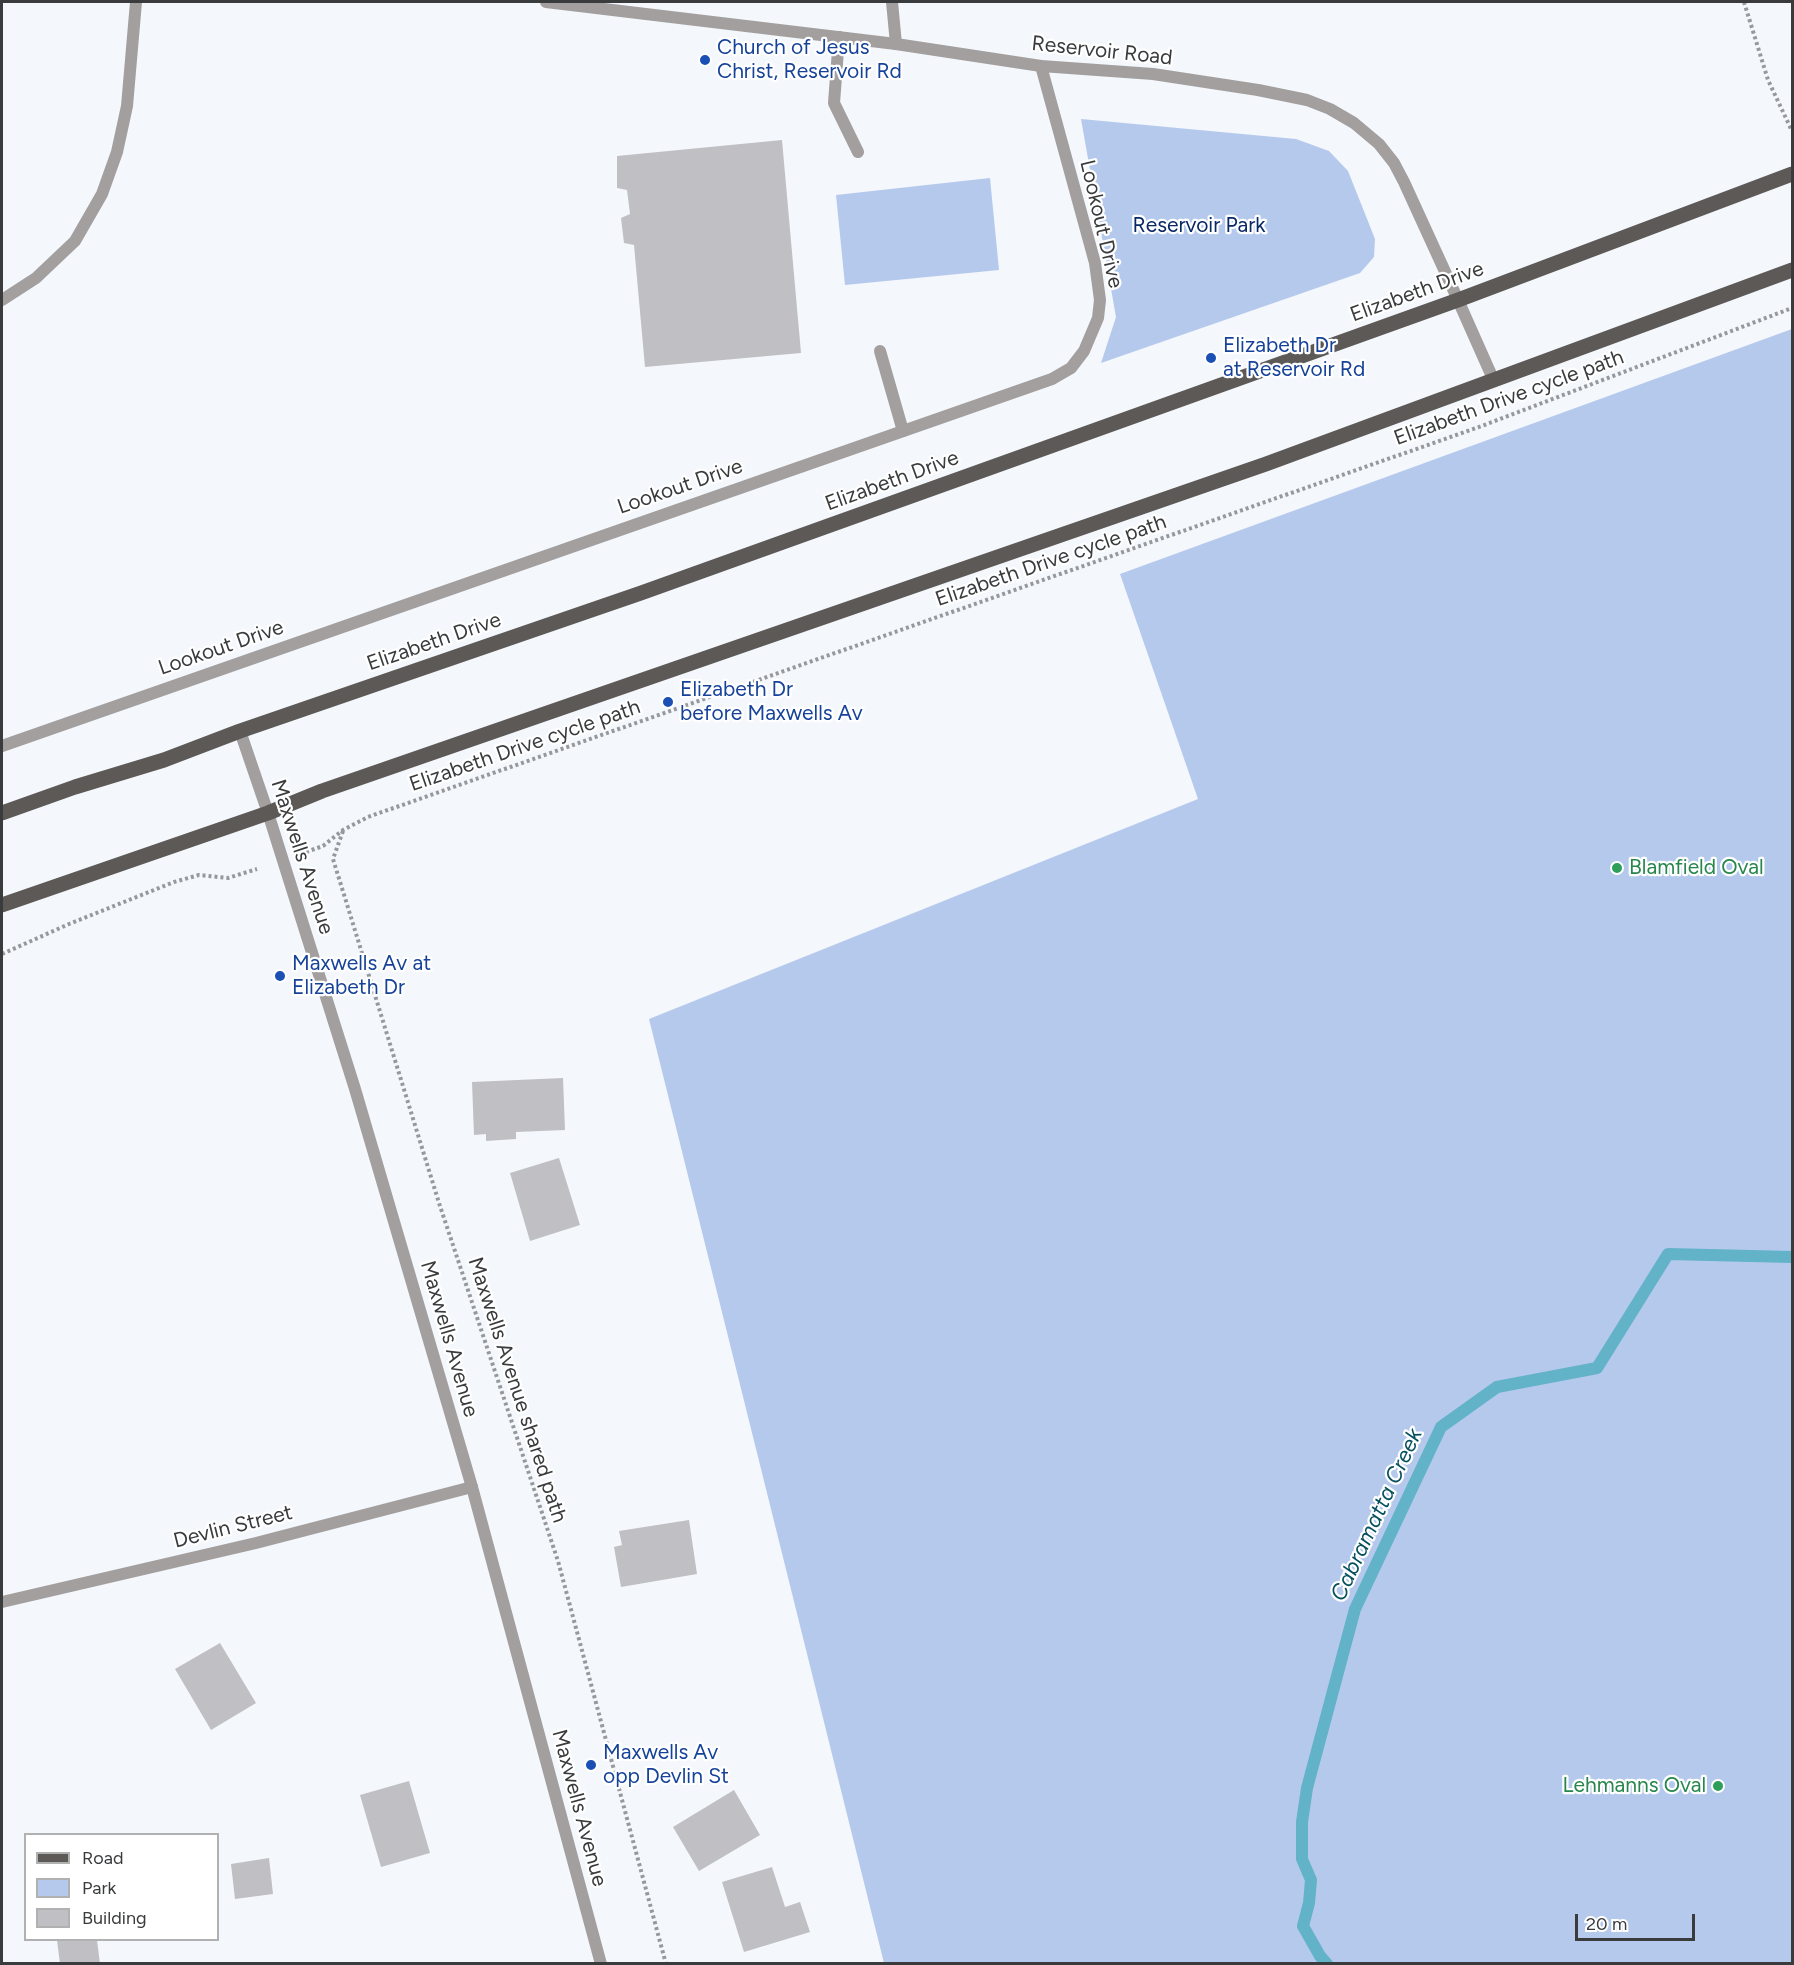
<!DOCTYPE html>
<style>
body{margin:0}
#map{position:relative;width:1794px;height:1965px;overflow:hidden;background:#f4f7fc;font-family:Figtree,sans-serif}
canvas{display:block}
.frame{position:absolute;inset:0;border:3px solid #393b3c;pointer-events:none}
.legend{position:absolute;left:24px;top:1833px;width:195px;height:108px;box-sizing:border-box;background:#fff;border:2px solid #b0b1b1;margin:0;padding:8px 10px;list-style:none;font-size:18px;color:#393b3c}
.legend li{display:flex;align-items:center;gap:12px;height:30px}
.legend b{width:30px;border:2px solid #b0b1b1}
.scale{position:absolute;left:1575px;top:1914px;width:120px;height:27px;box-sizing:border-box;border:3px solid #393b3c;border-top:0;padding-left:8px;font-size:18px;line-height:21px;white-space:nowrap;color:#393b3c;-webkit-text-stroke:4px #fff;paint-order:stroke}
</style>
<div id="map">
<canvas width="1794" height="1965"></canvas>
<div class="frame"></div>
<ul class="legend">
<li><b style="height:8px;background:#5c5956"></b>Road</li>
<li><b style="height:16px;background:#b5c9ed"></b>Park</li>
<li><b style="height:16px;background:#bfbfc4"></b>Building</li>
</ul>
<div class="scale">20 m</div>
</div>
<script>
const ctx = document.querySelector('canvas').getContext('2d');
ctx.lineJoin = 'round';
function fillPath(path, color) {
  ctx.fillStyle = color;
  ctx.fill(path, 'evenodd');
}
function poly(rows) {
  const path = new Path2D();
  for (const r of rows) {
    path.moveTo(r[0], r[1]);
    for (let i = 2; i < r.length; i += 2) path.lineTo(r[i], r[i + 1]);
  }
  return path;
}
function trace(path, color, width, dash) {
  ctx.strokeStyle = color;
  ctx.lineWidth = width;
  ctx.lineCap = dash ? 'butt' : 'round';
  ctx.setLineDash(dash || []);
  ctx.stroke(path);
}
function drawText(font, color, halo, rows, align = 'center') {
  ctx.font = font + ' Figtree,sans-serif';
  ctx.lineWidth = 4.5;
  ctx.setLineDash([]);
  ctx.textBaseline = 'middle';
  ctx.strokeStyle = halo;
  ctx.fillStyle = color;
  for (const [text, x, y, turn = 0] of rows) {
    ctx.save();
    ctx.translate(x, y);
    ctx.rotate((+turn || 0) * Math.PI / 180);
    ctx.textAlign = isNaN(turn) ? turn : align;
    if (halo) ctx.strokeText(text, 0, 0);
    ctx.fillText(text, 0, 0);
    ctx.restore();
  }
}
fillPath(poly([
 [1081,119,1296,139,1329,151,1348,171,1375,239,1374,257,1360,273,1101,363,1116,317],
 [990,178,999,270,845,285,836,195],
 [1792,329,1792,1963,884,1963,649,1019,1198,799,1120,574]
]), '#b5c9ed');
trace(poly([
 [1327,1964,1320,1956,1303,1926,1309,1903,1311,1880,1302,1859,1302,1822,1307,1788,1355,1609,1441,1427,1497,1387,1597,1368,1668,1254,1792,1257]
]), '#62b2c8', 12);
fillPath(poly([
 [782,140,801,353,645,367,634,245,624,243,621,218,630,214,627,190,617,188,617,156],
 [563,1078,565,1130,516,1132,516,1139,486,1141,486,1134,474,1135,472,1082],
 [559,1158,580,1225,530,1241,510,1173],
 [689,1520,697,1574,621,1587,614,1547,622,1545,619,1531],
 [220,1643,256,1703,211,1730,175,1669],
 [409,1781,430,1853,381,1867,360,1795],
 [734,1790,760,1835,699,1871,673,1827],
 [269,1858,273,1894,235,1899,231,1864],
 [772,1867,785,1907,800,1902,810,1932,744,1952,722,1882],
 [57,1940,97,1940,100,1964,60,1964]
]), '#bfbfc4');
trace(poly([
 [1744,2,1768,80,1792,131],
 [343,831,333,859,439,1203,558,1561,666,1964],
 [306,852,323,846,343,830,368,817,1479,427,1792,308],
 [2,954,69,924,174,882,199,875,228,878,257,869]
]), '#96999c', 4, [3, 3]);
trace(poly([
 [839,37,834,103,858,152],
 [880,351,903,431]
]), '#a29f9e', 12);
trace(poly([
 [892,2,896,44],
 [2,300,36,278,75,241,102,194,117,152,127,106,136,2],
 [1458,300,1494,381],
 [2,746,1052,379,1071,368,1084,351,1098,318,1100,300,1095,263,1041,66],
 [2,1602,256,1543,472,1487]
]), '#a29f9e', 12);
trace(poly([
 [546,2,896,44,1041,66,1153,74,1258,90,1307,100,1330,109,1354,123,1379,144,1394,163,1404,182,1458,300],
 [240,731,268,813,355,1089,472,1487,601,1964]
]), '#a29f9e', 12);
trace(poly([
 [2,813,75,787,164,760,240,731,641,593,1458,300,1792,174],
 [2,905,268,813,322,791,1266,464,1792,270]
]), '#5c5956', 15);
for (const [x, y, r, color] of [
 [705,60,6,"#1a4fb4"],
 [1211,358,6,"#1a4fb4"],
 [668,702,6,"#1a4fb4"],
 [1617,868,6,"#2e9e5b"],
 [280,976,6,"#1a4fb4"],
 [591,1765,6,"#1a4fb4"],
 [1718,1786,6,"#2e9e5b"]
]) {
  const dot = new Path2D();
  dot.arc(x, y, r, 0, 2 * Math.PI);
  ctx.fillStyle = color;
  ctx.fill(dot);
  trace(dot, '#fff', 2);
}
drawText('21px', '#164399', '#fff', [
 ["Church of Jesus",717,48],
 ["Christ, Reservoir Rd",717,72],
 ["Elizabeth Dr",1223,346],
 ["at Reservoir Rd",1223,370],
 ["Elizabeth Dr",680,690],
 ["before Maxwells Av",680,714],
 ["Maxwells Av at",292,964],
 ["Elizabeth Dr",292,988],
 ["Maxwells Av",603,1753],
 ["opp Devlin St",603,1777]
], 'left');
drawText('21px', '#393b3c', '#fff', [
 ["Reservoir Road",1102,51,6],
 ["Lookout Drive",1101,224,77],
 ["Elizabeth Drive",1417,292,-20],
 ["Elizabeth Drive cycle path",1509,398,-20],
 ["Elizabeth Drive",892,481,-20],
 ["Lookout Drive",680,487,-19],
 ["Elizabeth Drive cycle path",1051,561,-19],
 ["Elizabeth Drive",434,642,-19],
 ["Lookout Drive",221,648,-19],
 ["Elizabeth Drive cycle path",525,746,-19],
 ["Maxwells Avenue",302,857,72],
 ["Maxwells Avenue",449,1339,74],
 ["Maxwells Avenue shared path",517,1390,72],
 ["Devlin Street",233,1527,-14],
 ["Maxwells Avenue",579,1808,75]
]);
drawText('21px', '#092865', '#fff', [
 ["Reservoir Park",1199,226]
]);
drawText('21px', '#27864d', '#fff', [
 ["Blamfield Oval",1629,868],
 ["Lehmanns Oval",1706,1786,"right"]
], 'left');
drawText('italic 22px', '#07505f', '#fff', [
 ["Cabramatta Creek",1377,1515,-65]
]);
</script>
